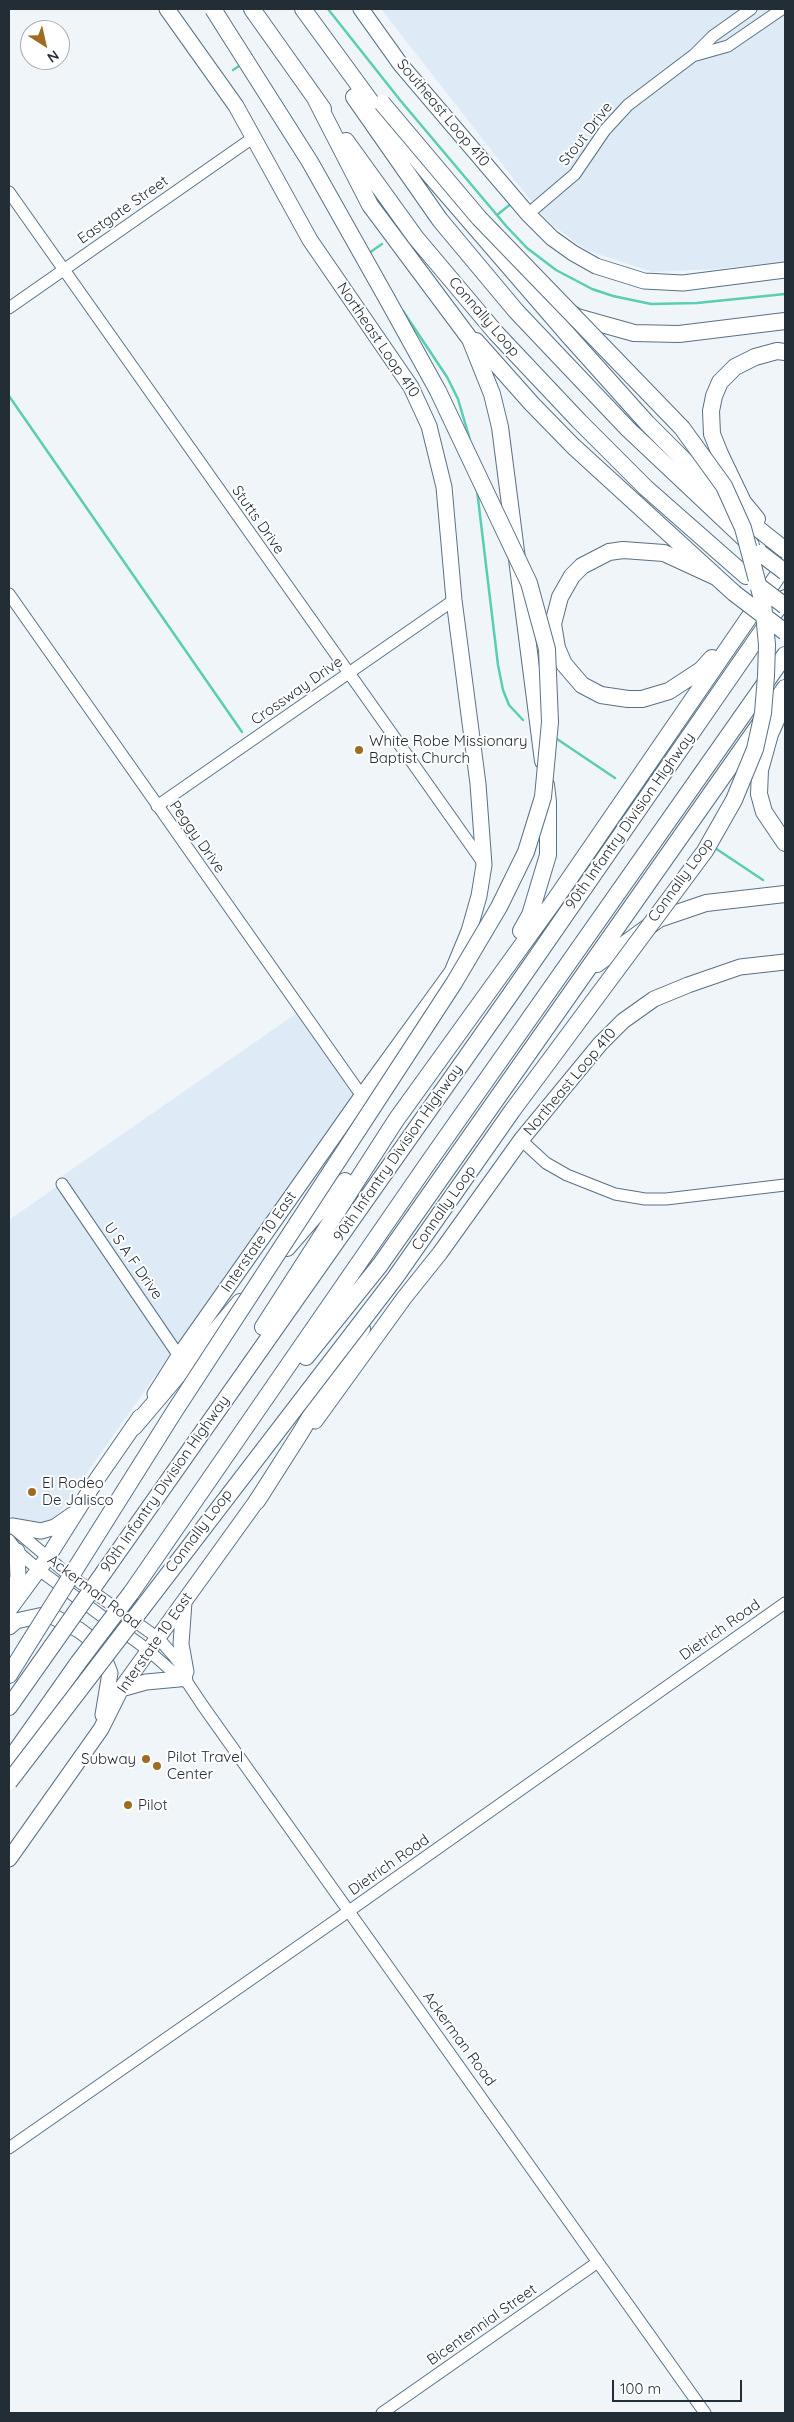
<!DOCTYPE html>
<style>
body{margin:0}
#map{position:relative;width:794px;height:2422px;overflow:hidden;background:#f0f5fa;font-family:Quicksand,sans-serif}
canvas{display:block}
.frame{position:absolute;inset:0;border:10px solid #232d36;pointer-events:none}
.north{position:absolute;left:20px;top:20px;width:50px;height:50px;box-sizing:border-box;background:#fff;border:1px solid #a7abaf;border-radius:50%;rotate:145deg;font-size:14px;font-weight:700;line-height:20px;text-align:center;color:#232d36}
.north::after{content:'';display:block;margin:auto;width:18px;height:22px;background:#9e6d22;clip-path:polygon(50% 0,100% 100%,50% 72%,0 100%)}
.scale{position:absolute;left:612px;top:2380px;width:130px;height:22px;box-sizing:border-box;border:2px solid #232d36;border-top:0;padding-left:6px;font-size:15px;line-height:18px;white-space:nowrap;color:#232d36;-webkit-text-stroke:4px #fff;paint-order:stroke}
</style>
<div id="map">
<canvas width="794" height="2422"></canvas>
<div class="frame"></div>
<div class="north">N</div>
<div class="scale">100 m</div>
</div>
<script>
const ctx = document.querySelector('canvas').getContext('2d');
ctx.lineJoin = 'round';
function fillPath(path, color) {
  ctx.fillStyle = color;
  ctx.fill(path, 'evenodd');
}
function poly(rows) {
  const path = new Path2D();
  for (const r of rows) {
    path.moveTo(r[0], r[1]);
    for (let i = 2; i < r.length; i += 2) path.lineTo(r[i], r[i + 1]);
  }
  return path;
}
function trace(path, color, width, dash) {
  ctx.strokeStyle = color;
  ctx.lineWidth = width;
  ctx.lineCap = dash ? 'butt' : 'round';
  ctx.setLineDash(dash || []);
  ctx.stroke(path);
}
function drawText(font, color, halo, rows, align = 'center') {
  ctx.font = font + ' Quicksand,sans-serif';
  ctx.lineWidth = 4;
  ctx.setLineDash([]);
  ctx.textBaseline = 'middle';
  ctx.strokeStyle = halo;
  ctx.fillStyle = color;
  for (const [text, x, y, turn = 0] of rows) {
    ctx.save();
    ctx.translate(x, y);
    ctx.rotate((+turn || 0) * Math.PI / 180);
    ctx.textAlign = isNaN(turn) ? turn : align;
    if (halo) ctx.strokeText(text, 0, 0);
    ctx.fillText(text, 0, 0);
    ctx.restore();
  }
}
fillPath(poly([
 [381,9,785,9,785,262,715,269,652,272,586,250,551,224,538,210],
 [297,1013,353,1094,9,1584,9,1220,65,1181,62,1176]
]), '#deebf6');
trace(poly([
 [328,9,400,100,507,227,527,248,556,270,592,289,613,296,651,304,697,303,785,294],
 [233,70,242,64],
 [497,215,512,203],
 [369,253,382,244],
 [403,311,447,377,458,399,470,440],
 [9,396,242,732],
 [477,490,498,665,503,690,509,705,523,720],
 [557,739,615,778],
 [715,848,763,880]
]), '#5aceb2', 2.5);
const minor = poly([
 [696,55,728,46,782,9],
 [9,192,484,864],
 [528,214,575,174,605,130,628,105,694,55,713,36,751,9],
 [9,308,254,137],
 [9,594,362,1096],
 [157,806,454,600],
 [521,1140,546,1163,567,1175,615,1194,645,1199,666,1199,785,1185],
 [62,1184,179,1356],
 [11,1526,65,1572,158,1638,173,1655,186,1672,187,1682,203,1706,705,2413],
 [9,1540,19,1553,39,1570,148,1650,183,1681],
 [9,2148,349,1911,785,1603],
 [382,2413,598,2262]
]);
const major = poly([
 [361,9,401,65,528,214,552,238,573,253,596,266,644,281,683,283,785,270],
 [155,1394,179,1356,362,1096,452,972,469,931,479,896,484,865,478,784,454,600,444,487,429,426,411,387,310,240,236,106,167,9],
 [315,1421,404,1298,440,1253,521,1140,600,1044,623,1021,654,999,688,985,740,967,785,962],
 [12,1526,41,1531,55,1527,72,1515],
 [12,1598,18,1577,17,1551],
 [184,1602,181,1644,186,1672],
 [9,1610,48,1557,97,1479,140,1417],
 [9,1627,16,1621,48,1614,79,1630,99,1645,110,1673,103,1715],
 [121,1689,146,1682,179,1679],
 [9,1859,101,1729,121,1689,263,1492]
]);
const highway = poly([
 [252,9,323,109],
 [303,9,374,106,430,175,569,336,647,423,732,508,785,550],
 [354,97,440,220,516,311,628,429,751,545],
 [316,100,370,205,470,339,492,394,500,427,543,761],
 [346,141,416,238,496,333,579,421,646,488,746,576],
 [569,312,577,317,634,333,679,334,785,321],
 [476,341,532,404,573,446,734,593],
 [757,519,743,502,720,454,712,434,711,411,714,396,720,382,735,367,755,357,777,351,785,352],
 [712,658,701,670,669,691,642,699,628,699,601,695,582,685,564,664,557,648,553,624,560,597,572,576,582,566,609,552,623,550,664,553,716,577],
 [783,705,770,734,760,770,759,794,764,812,785,843],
 [521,931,530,915,548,855,548,802,546,785],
 [597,964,659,919,706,903,785,894],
 [287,1248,345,1181],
 [263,1327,396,1120,554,901,785,565],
 [306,1357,380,1265,785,688],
 [134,1427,240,1302],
 [257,1501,301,1432,362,1329],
 [104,1572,510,995,785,598],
 [131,1593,428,1163,785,655],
 [9,1675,32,1638],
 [9,1707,52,1646],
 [9,1761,78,1663]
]);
trace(minor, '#597185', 13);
trace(major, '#597185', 17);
trace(highway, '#597185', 18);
trace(minor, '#fff', 11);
trace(major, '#fff', 15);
trace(highway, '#fff', 16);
const highwayBridge = poly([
 [760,553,785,572],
 [756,584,785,606],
 [734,593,785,632],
 [32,1638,174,1412,454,983,499,907,526,852,543,797,550,722,547,649,529,583,438,391,386,297,310,162,213,9],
 [52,1646,104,1572],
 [78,1663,131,1593],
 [9,1782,395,1278,512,1111,705,851,734,800,755,749,763,713,766,676,767,645,763,603,743,528,724,486,682,428,479,218,382,103]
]);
trace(highwayBridge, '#597185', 18, []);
trace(highwayBridge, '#fff', 16);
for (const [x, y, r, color] of [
 [359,750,5,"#9e6d22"],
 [32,1492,5,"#9e6d22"],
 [146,1759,5,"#9e6d22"],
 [157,1766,5,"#9e6d22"],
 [128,1805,5,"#9e6d22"]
]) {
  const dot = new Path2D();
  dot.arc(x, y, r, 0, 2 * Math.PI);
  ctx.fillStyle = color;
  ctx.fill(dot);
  trace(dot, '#fff', 2);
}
drawText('15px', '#232d36', '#fff', [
 ["Southeast Loop 410",443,113,50],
 ["Stout Drive",586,134,-52],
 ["Eastgate Street",123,210,-35],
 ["Connally Loop",484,317,49],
 ["Northeast Loop 410",378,340,56],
 ["Stutts Drive",258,520,55],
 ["Crossway Drive",297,691,-35],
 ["90th Infantry Division Highway",630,821,-55],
 ["Peggy Drive",197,837,55],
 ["Connally Loop",681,880,-54],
 ["Northeast Loop 410",570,1082,-50],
 ["90th Infantry Division Highway",398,1153,-55],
 ["Connally Loop",444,1208,-55],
 ["Interstate 10 East",259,1242,-55],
 ["U S A F Drive",133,1261,55],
 ["90th Infantry Division Highway",165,1484,-55],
 ["Connally Loop",199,1531,-53],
 ["Ackerman Road",94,1592,37],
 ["Dietrich Road",720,1630,-35],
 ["Interstate 10 East",155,1643,-55],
 ["Dietrich Road",389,1865,-35],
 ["Ackerman Road",459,2039,54],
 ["Bicentennial Street",482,2325,-35]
]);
drawText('15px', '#232d36', '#fff', [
 ["White Robe Missionary",369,741],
 ["Baptist Church",369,758],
 ["El Rodeo",42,1483],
 ["De Jalisco",42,1500],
 ["Pilot Travel",167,1757],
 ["Center",167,1774],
 ["Subway",136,1759,"right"],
 ["Pilot",138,1805]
], 'left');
</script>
